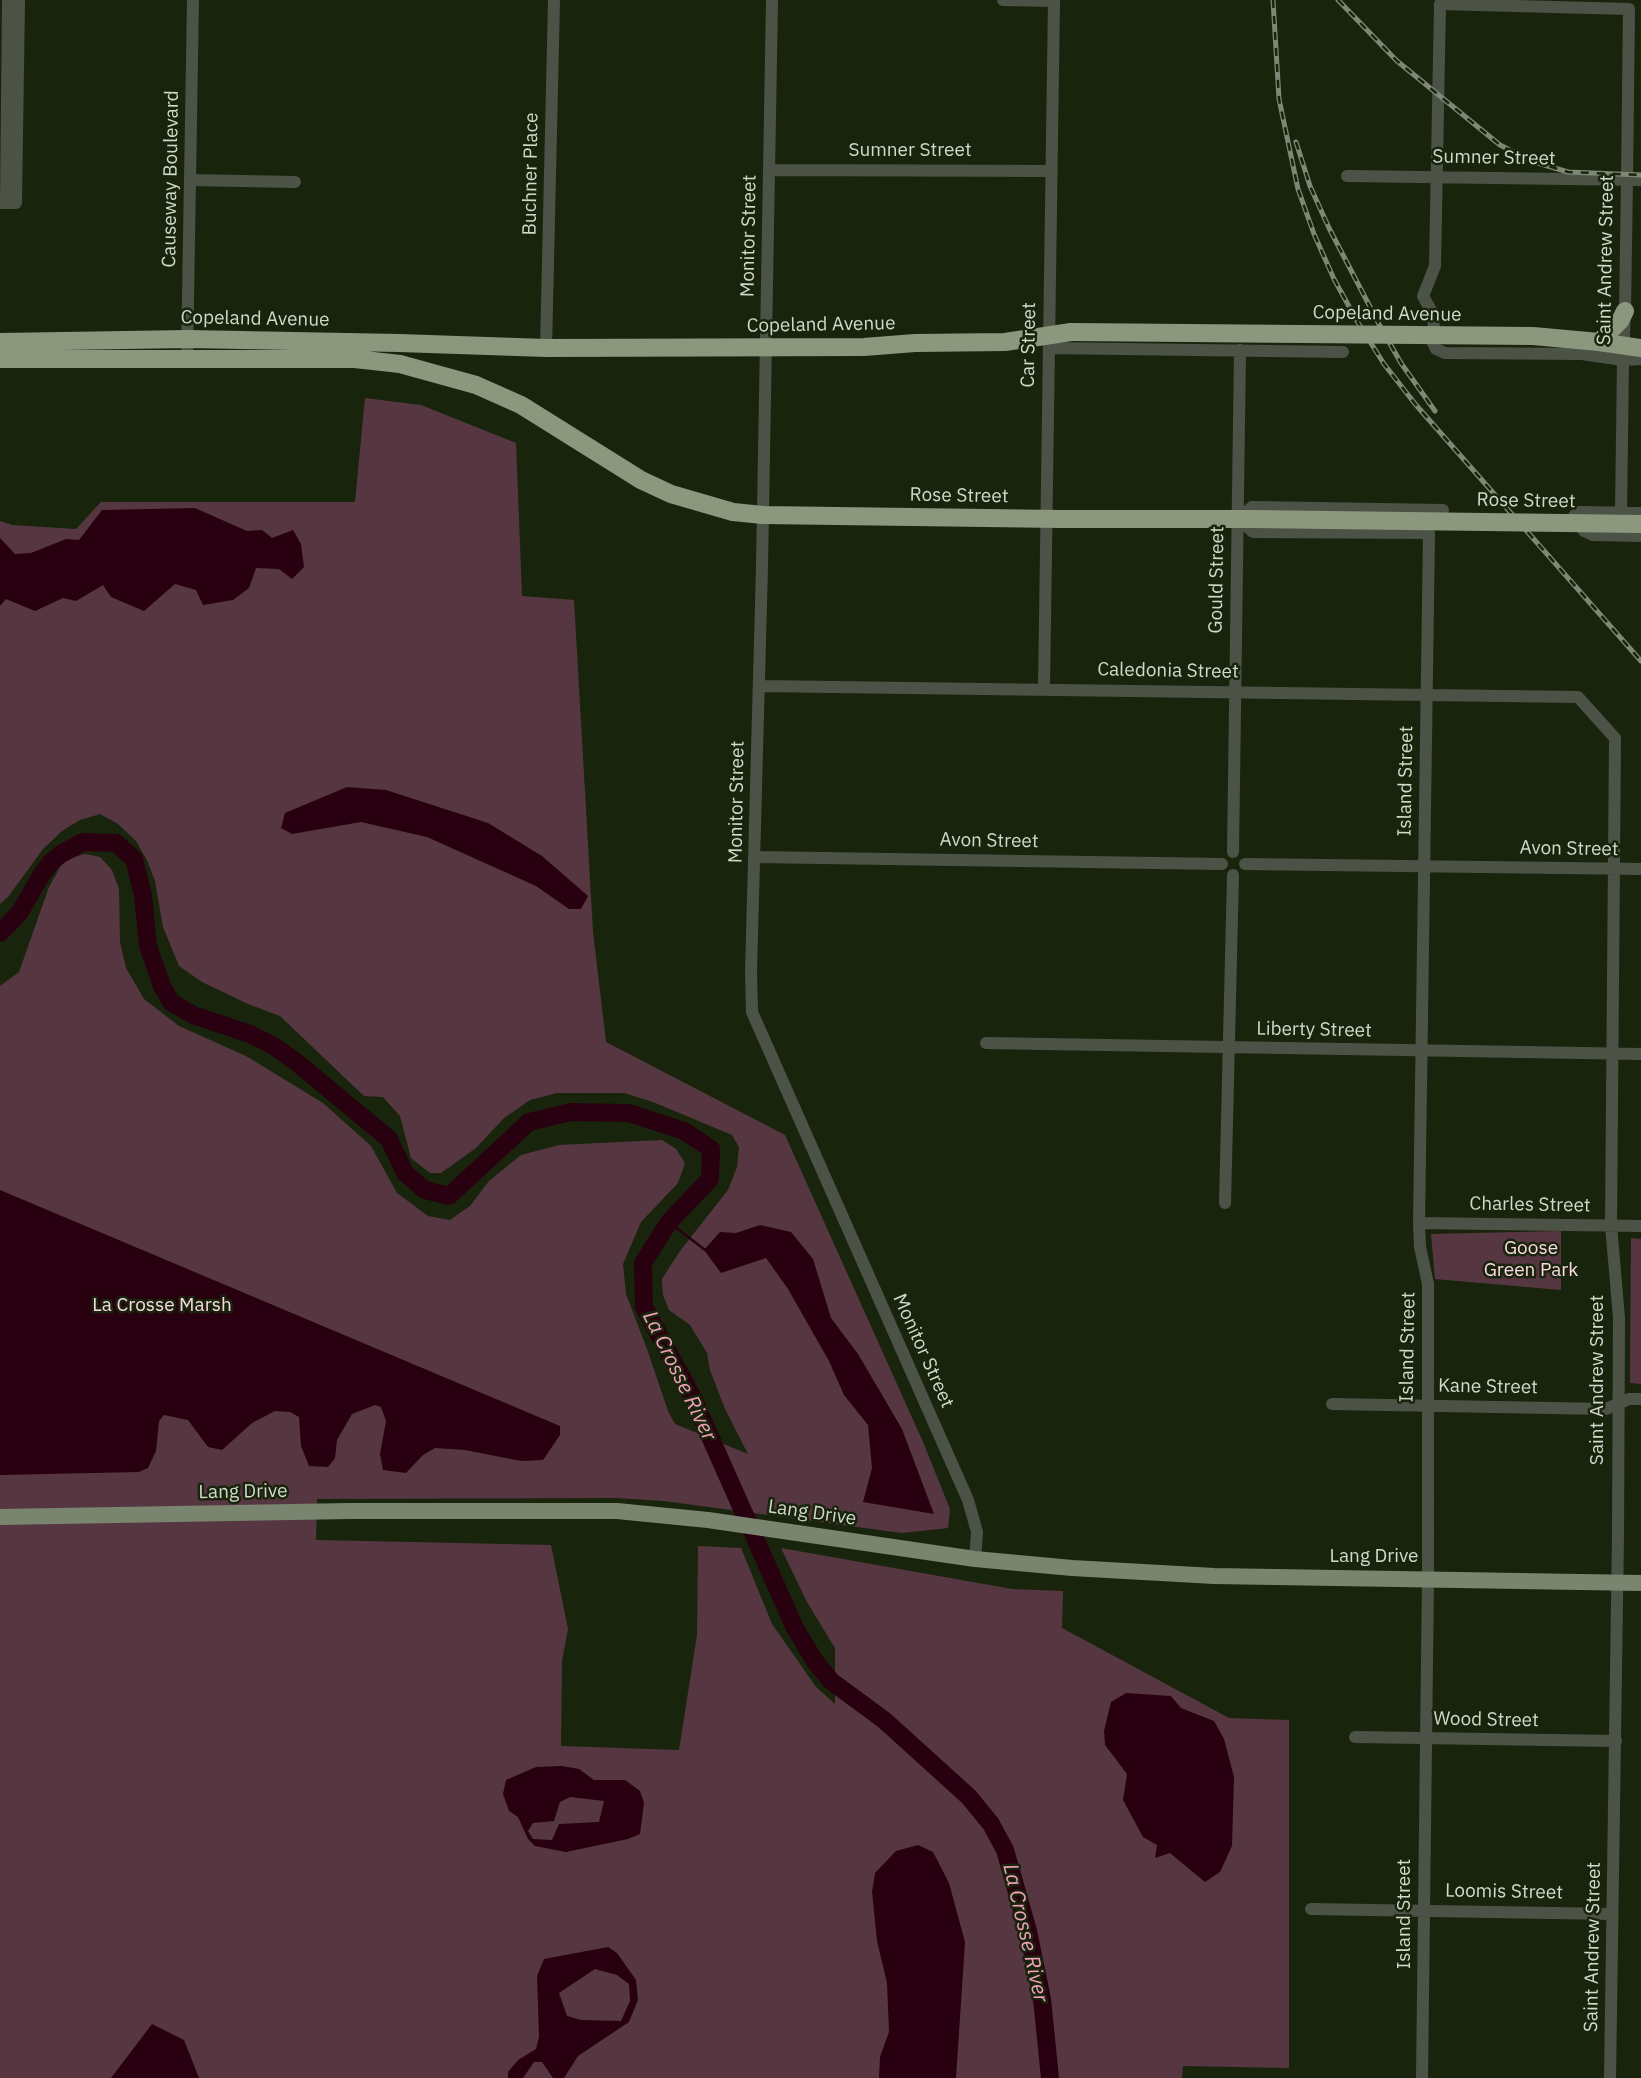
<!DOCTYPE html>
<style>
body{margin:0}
canvas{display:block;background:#19240d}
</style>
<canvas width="1641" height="2078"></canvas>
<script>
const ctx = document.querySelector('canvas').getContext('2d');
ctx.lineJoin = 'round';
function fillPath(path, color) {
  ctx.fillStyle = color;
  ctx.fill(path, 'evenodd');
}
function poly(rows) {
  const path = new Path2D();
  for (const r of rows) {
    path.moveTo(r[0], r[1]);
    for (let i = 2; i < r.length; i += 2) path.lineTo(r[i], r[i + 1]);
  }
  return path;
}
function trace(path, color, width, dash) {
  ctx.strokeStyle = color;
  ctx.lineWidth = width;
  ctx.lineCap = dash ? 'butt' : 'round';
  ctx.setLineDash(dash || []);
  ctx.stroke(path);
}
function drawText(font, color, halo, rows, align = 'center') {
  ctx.font = font + ' "IBM Plex Sans",sans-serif';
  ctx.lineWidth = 5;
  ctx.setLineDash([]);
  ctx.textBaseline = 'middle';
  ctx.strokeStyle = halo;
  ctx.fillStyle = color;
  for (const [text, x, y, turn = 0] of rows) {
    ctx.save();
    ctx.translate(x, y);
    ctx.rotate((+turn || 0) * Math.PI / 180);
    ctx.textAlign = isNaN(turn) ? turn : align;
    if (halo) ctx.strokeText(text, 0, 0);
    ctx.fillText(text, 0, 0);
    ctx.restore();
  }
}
fillPath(poly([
 [365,398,421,405,516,443,522,596,574,600,593,932,606,1042,785,1135,923,1442,950,1509,948,1528,902,1533,664,1501,616,1498,317,1499,316,1540,551,1545,568,1629,562,1661,561,1746,679,1750,697,1635,698,1546,741,1548,772,1624,816,1687,835,1704,835,1648,807,1602,781,1548,1012,1589,1063,1591,1062,1628,1229,1718,1289,1720,1289,2068,1183,2066,1182,2078,0,2078,0,986,19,972,49,887,64,860,85,854,100,857,112,870,119,889,120,942,126,968,144,999,179,1026,246,1056,323,1103,371,1146,397,1193,428,1216,450,1220,470,1206,489,1181,521,1155,559,1145,662,1140,676,1149,685,1163,678,1183,641,1222,623,1264,626,1294,647,1349,668,1411,675,1424,748,1454,725,1409,710,1370,707,1353,690,1325,669,1310,663,1295,662,1279,680,1251,728,1190,737,1167,739,1147,732,1135,653,1102,624,1093,557,1093,530,1100,504,1118,476,1148,441,1173,430,1173,411,1158,400,1116,383,1097,364,1096,280,1016,248,1004,202,982,179,966,163,927,155,881,147,860,136,841,118,824,100,814,80,820,62,831,43,849,8,897,0,904,0,521,12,525,76,529,101,502,355,502],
 [1561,1231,1561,1290,1435,1279,1431,1234],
 [1631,1238,1641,1239,1641,1384,1630,1383]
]), '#563741');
fillPath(poly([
 [195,508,247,531,262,530,272,538,293,530,301,544,304,567,292,579,279,569,256,568,249,588,233,600,203,605,196,590,175,584,144,611,111,597,103,585,76,601,63,598,35,611,6,599,0,606,0,538,15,554,31,553,66,539,79,540,102,510],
 [347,787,386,790,488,823,542,856,588,896,581,909,569,909,536,886,427,837,361,822,292,834,281,828,285,813],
 [0,1190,560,1426,560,1435,543,1460,521,1461,465,1450,435,1448,423,1455,406,1473,383,1470,380,1454,386,1421,381,1407,375,1405,352,1414,337,1440,335,1458,328,1467,309,1466,301,1446,299,1417,290,1412,275,1411,252,1423,222,1450,208,1447,188,1420,164,1415,159,1421,156,1451,148,1468,139,1472,0,1475],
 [760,1225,791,1232,813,1259,831,1318,858,1354,902,1429,934,1514,863,1502,872,1468,868,1425,844,1395,829,1361,788,1289,766,1258,721,1273,704,1250,720,1232,736,1233],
 [1126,1693,1171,1696,1181,1708,1214,1721,1224,1739,1234,1777,1232,1846,1220,1872,1205,1882,1170,1853,1155,1858,1157,1845,1143,1837,1123,1800,1127,1774,1105,1745,1104,1731,1111,1702],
 [562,1766,579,1769,594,1780,625,1780,640,1791,644,1803,640,1834,628,1839,566,1852,535,1846,528,1839,518,1817,509,1811,503,1794,506,1780,536,1767],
 [570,1797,604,1801,599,1822,559,1824,552,1840,533,1839,528,1831,533,1823,554,1821,560,1802],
 [918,1845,933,1852,949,1883,965,1942,956,2078,879,2078,880,2057,889,2032,887,1983,877,1941,872,1892,875,1873,896,1851],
 [608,1947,617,1953,636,1980,638,2000,629,2022,578,2056,564,2078,553,2078,542,2062,534,2062,523,2078,508,2078,508,2072,518,2060,536,2049,539,2037,537,1976,544,1959],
 [595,1969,617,1975,629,1984,630,2001,621,2021,581,2020,567,2016,559,1993],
 [152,2024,184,2040,199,2078,111,2078]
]), '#280010');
trace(poly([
 [669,1222,705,1250]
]), '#280010', 2.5);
trace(poly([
 [0,933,20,912,42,874,51,862,61,854,83,842,116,843,134,859,143,895,148,946,162,986,171,1002,193,1015,250,1034,272,1045,295,1061,389,1139,405,1173,425,1190,449,1196,529,1122,571,1112,629,1113,684,1131,711,1149,710,1179,669,1222,643,1263,644,1307,692,1396,794,1626,814,1660,831,1681,884,1720,969,1797,991,1824,1005,1850,1028,1931,1042,1999,1050,2078]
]), '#280010', 18);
trace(poly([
 [772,0,762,567,751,972,752,1012,968,1500,977,1532,975,1559],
 [1003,0,1054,1,1044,688],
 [769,170,1051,171],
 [1347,176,1641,180],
 [190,180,295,182],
 [0,203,16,203,19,0],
 [6,203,8,0],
 [546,348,554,0],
 [1049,348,1343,352],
 [187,359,193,0],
 [1621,513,1622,438,1623,360,1625,311,1627,180,1629,9,1440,4,1435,266,1423,296,1434,316,1433,343,1436,349,1445,353,1582,354,1623,360,1641,359],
 [1641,513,1579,512,1574,516,1584,531,1593,535,1641,536],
 [759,686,1578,697,1615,738,1611,1225,1619,1318,1618,1534,1610,2078],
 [1233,852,1240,350],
 [755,857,1222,864],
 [1245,864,1641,869],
 [986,1043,1641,1054],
 [1225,1203,1233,875],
 [1419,1223,1641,1226],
 [1332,1404,1606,1409,1629,1399,1641,1399],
 [1355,1737,1616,1741],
 [1311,1909,1612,1914],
 [1422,2078,1428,1578,1428,1284,1420,1247,1419,1223,1429,533,1253,532,1238,519,1252,507,1443,510]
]), '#4d5247', 12);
trace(poly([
 [0,1517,350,1511,617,1511,708,1520,975,1559,1072,1568,1214,1576,1641,1583]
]), '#79856e', 16);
trace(poly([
 [0,342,188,339,399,343,546,348,864,347,915,343,1005,342,1071,332],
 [1599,342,1641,348],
 [1599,342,1620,321,1625,311],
 [0,359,355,359,400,364,476,385,521,405,641,480,671,494,733,512,763,515,1060,519,1251,519]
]), '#8b987d', 18);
const rail = poly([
 [1273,0,1279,99,1298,189,1314,234,1334,279,1357,321,1384,364,1416,405,1641,661],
 [1338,0,1397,61,1500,145,1531,161,1568,172,1641,175],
 [1296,142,1310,186,1329,228,1381,328,1401,363,1435,411]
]);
trace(rail, '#7f8876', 5);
trace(rail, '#19240d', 2.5, [8]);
trace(poly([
 [1071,332,1533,336,1599,342],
 [1251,519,1641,524]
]), '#8b987d', 18);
drawText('19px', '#d2d9cb', '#19240d', [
 ["Sumner Street",910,151],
 ["Sumner Street",1494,158,1],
 ["Buchner Place",531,174,-89],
 ["Causeway Boulevard",171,179,-89],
 ["Monitor Street",749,236,-89],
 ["Saint Andrew Street",1606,260,-89],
 ["Copeland Avenue",1387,314,1],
 ["Copeland Avenue",255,319,1],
 ["Copeland Avenue",821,325,-1],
 ["Car Street",1029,345,-89],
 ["Rose Street",959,496,1],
 ["Rose Street",1526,501,1],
 ["Gould Street",1217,580,-89],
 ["Caledonia Street",1168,671,1],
 ["Island Street",1406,781,-89],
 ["Monitor Street",737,802,-89],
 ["Avon Street",989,841,1],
 ["Avon Street",1569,849,1],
 ["Liberty Street",1314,1030,1],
 ["Charles Street",1530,1205,1],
 ["Island Street",1408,1347,-89],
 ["Monitor Street",923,1351,66],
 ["Saint Andrew Street",1598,1380,-90],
 ["Kane Street",1488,1387,1],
 ["Lang Drive",243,1492,-1],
 ["Lang Drive",812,1513,8],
 ["Lang Drive",1374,1557],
 ["Wood Street",1486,1720,1],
 ["Loomis Street",1504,1892,1],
 ["Island Street",1405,1914,-90],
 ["Saint Andrew Street",1593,1947,-89]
]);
drawText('19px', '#fcd8e2', '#19240d', [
 ["Goose",1531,1249],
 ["Green Park",1531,1271],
 ["La Crosse Marsh",162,1306]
]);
drawText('italic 21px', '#f5a1bc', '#19240d', [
 ["La Crosse River",679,1376,64],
 ["La Crosse River",1025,1933,77]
]);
</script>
